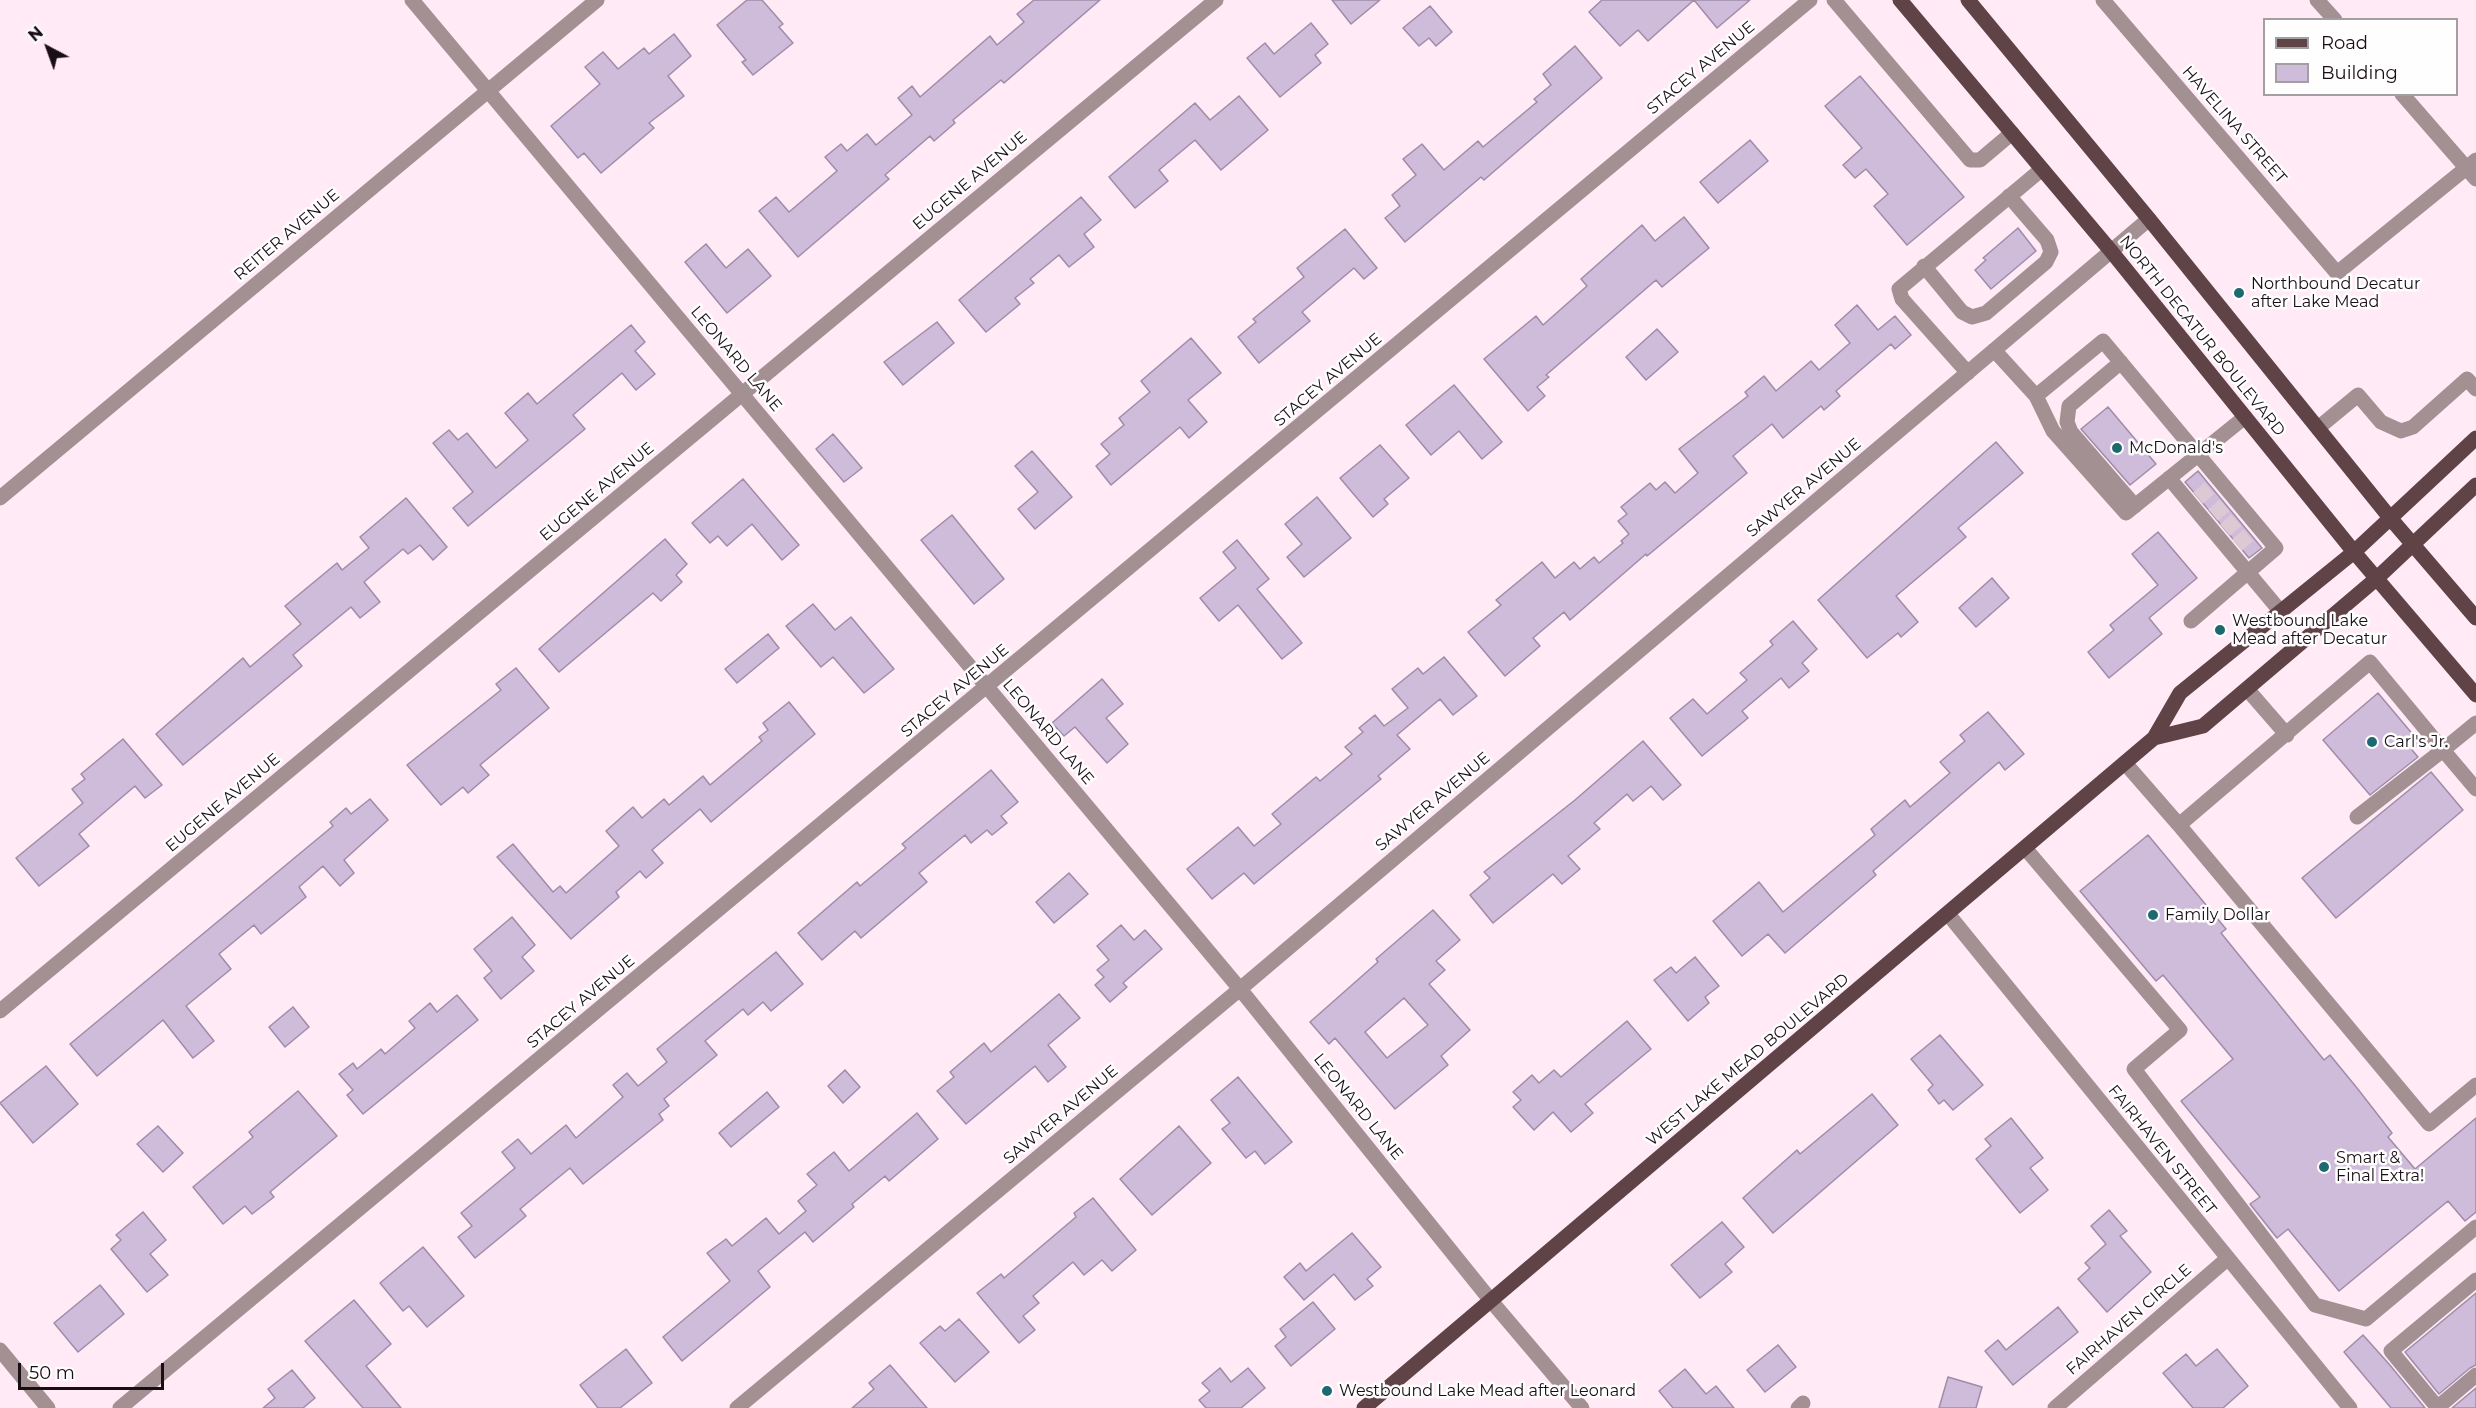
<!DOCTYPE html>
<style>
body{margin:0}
#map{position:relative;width:2476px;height:1408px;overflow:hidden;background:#ffeaf6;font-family:Montserrat,sans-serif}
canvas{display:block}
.legend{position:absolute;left:2263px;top:18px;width:195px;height:78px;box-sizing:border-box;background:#fefefe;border:2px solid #a39ea1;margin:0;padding:8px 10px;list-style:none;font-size:18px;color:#1a0e15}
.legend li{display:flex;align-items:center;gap:12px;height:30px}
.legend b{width:30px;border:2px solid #a39ea1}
.north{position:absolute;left:18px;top:18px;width:60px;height:60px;-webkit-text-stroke:4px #fefefe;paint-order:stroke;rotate:319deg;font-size:16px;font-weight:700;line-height:24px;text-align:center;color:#1a0e15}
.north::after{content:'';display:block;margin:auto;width:21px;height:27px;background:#1a0e15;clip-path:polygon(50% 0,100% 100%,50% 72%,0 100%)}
.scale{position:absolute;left:18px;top:1363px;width:146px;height:27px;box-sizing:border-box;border:3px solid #1a0e15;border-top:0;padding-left:8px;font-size:18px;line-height:21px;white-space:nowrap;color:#1a0e15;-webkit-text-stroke:4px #fefefe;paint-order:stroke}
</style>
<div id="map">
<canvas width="2476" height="1408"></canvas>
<ul class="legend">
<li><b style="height:8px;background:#5f4347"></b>Road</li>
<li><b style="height:16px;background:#cfbbda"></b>Building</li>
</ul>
<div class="north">N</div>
<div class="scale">50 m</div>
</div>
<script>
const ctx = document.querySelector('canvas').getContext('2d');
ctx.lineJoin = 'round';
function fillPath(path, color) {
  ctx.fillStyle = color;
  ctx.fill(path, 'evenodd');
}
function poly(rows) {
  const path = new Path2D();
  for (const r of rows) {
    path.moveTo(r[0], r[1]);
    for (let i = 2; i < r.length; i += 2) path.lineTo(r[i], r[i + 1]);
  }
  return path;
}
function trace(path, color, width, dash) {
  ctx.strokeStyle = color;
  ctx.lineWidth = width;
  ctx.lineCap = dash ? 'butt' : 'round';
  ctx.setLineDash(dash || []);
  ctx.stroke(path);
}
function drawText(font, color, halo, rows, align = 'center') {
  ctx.font = font + ' Montserrat,sans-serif';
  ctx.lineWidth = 5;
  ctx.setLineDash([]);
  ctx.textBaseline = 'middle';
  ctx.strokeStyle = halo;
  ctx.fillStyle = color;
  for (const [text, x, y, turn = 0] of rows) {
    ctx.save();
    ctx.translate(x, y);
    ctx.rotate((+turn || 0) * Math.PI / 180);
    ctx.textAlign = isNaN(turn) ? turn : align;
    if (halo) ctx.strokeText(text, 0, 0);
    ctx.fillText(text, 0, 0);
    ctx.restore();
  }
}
const building = poly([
 [747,0,762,0,783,24,779,27,793,43,753,75,742,62,746,60,717,25,747,0],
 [1034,0,1100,0,1004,83,1001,80,953,120,955,123,934,141,930,136,885,175,889,179,798,257,759,211,776,197,789,212,837,171,825,157,841,144,847,151,867,134,876,145,912,115,898,98,912,86,920,97,990,36,997,45,1024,22,1017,14,1034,0],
 [1332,0,1380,0,1351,24,1332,0],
 [1602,0,1750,0,1717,28,1694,0,1648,41,1638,30,1620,46,1589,12,1602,0],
 [1430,6,1452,32,1436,46,1429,38,1419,46,1403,28,1430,6],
 [1311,23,1328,44,1315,55,1321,63,1280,97,1247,58,1265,43,1274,54,1311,23],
 [674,34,691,56,668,76,684,96,649,123,654,128,601,173,584,153,578,158,551,126,600,84,585,67,603,52,618,69,644,48,649,54,674,34],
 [1575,46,1602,78,1484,180,1481,177,1405,242,1385,218,1400,206,1392,195,1416,175,1403,159,1422,144,1444,170,1478,141,1483,147,1537,102,1534,99,1551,85,1543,74,1575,46],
 [1860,76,1964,197,1907,245,1874,206,1888,194,1866,169,1855,178,1843,165,1862,148,1825,106,1860,76],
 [1239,96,1268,130,1221,170,1195,140,1159,170,1168,181,1135,208,1109,177,1195,103,1210,120,1239,96],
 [1750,140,1768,161,1718,203,1700,182,1750,140],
 [1081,197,1101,220,1084,234,1094,247,1069,267,1059,255,1030,279,1034,283,1015,298,1020,304,986,332,959,300,1081,197],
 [1684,217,1709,248,1662,287,1656,280,1546,375,1549,377,1537,387,1545,396,1528,411,1484,359,1536,316,1543,325,1587,286,1581,279,1642,225,1655,241,1684,217],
 [2018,228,2036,251,1991,289,1975,270,1986,260,1983,258,2018,228],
 [1345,229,1377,268,1364,279,1354,268,1302,312,1310,321,1259,363,1238,337,1256,322,1253,319,1304,277,1297,268,1345,229],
 [706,244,726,268,748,249,771,276,727,313,685,262,706,244],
 [1857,305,1878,330,1895,316,1911,335,1895,349,1891,344,1836,391,1840,396,1824,410,1821,406,1783,438,1772,424,1733,456,1747,473,1647,556,1646,554,1570,620,1564,612,1533,638,1540,646,1505,676,1468,632,1501,605,1496,600,1542,562,1555,578,1574,562,1580,569,1594,557,1599,563,1623,543,1621,541,1629,534,1618,521,1627,514,1621,507,1650,483,1656,490,1665,482,1675,493,1698,473,1679,449,1748,396,1745,392,1764,376,1776,391,1811,361,1819,370,1850,343,1835,325,1857,305],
 [937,322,954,343,903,385,884,362,937,322],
 [631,325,645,342,635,351,655,374,636,390,622,373,573,415,585,429,468,526,453,508,473,492,433,443,449,430,458,440,467,433,496,468,528,440,505,413,528,393,537,404,631,325],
 [1657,329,1678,352,1646,380,1626,357,1657,329],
 [1191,338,1221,373,1188,400,1207,422,1189,438,1180,427,1111,485,1096,466,1110,454,1101,444,1124,425,1119,418,1150,392,1141,381,1191,338],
 [1454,385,1502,442,1482,459,1459,431,1431,455,1406,425,1454,385],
 [2108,407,2156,464,2130,485,2081,429,2108,407],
 [833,434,862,468,844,482,816,449,833,434],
 [1996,442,2023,473,1958,528,1966,537,1896,596,1918,622,1901,637,1898,633,1867,658,1818,600,1996,442],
 [1380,445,1409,478,1384,499,1388,504,1373,517,1340,478,1380,445],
 [1032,451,1072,497,1035,529,1018,509,1038,492,1015,466,1032,451],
 [2198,471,2262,548,2249,558,2185,482,2198,471],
 [743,479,799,545,782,560,752,524,727,546,718,536,710,543,692,523,743,479],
 [1317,497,1351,538,1304,577,1287,557,1302,544,1285,524,1317,497],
 [406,498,447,547,433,560,420,545,408,554,403,549,364,582,380,602,360,618,351,607,293,655,302,666,183,765,156,734,243,658,250,667,301,624,285,606,337,563,342,570,369,548,360,537,406,498],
 [952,515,1004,579,974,604,921,540,952,515],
 [2158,532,2197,578,2149,618,2162,634,2109,678,2088,652,2114,630,2110,625,2158,585,2132,554,2158,532],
 [665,539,687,564,676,575,682,582,661,601,653,593,559,672,539,649,665,539],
 [1237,540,1269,579,1257,589,1302,643,1282,659,1238,605,1219,621,1200,598,1236,568,1223,552,1237,540],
 [1992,578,2009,598,1976,627,1959,608,1992,578],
 [813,604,835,630,851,617,894,669,864,693,833,657,821,667,786,626,813,604],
 [1793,621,1817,649,1802,663,1809,671,1789,688,1781,678,1742,711,1748,718,1702,756,1670,718,1693,699,1707,714,1747,680,1740,673,1773,645,1770,641,1793,621],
 [768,634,779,648,737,683,725,669,768,634],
 [1444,657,1477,696,1453,715,1440,699,1397,735,1410,749,1378,776,1381,779,1254,884,1244,873,1212,899,1187,869,1238,827,1254,846,1281,824,1272,814,1316,777,1320,781,1352,754,1345,747,1363,732,1359,728,1375,715,1384,726,1408,708,1392,689,1418,668,1423,674,1444,657],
 [516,668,549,708,480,765,489,775,468,793,463,787,441,805,407,765,501,690,496,684,516,668],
 [1102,679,1123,704,1106,718,1128,744,1107,763,1075,727,1064,736,1052,723,1102,679],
 [2378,693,2420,743,2412,750,2418,757,2370,795,2323,740,2378,693],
 [789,702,815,734,711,822,700,809,652,850,663,863,646,878,640,871,616,892,619,897,571,939,497,857,513,844,553,892,560,886,566,893,619,846,606,831,633,807,642,818,664,799,669,805,703,776,710,785,762,741,759,737,768,730,763,723,789,702],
 [1988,712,2024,754,2005,770,1999,762,1873,871,1876,875,1785,953,1768,934,1742,956,1713,921,1759,882,1783,912,1875,835,1871,829,1905,800,1910,807,1950,773,1940,762,1965,741,1960,735,1988,712],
 [123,739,162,785,145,798,135,786,79,834,89,846,39,886,16,858,83,803,72,789,85,779,81,774,123,739],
 [1643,741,1681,785,1663,800,1651,786,1633,801,1627,794,1594,823,1600,829,1568,856,1580,869,1562,884,1553,874,1493,923,1470,895,1490,878,1484,872,1575,800,1643,741],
 [991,770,1018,802,1001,816,1007,823,992,835,987,830,971,843,965,835,919,873,927,882,861,938,855,931,822,960,798,933,857,882,860,886,906,848,902,844,991,770],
 [2431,772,2463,810,2336,918,2302,878,2431,772],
 [370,799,388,820,344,860,354,873,340,886,323,866,299,887,306,897,261,934,254,925,219,954,231,969,186,1006,214,1041,193,1058,163,1020,97,1076,70,1044,333,826,330,822,346,808,351,814,370,799],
 [2148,835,2226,929,2221,933,2324,1060,2330,1055,2357,1088,2392,1133,2388,1137,2415,1169,2476,1118,2476,1212,2465,1221,2448,1201,2339,1291,2288,1229,2277,1238,2250,1204,2260,1197,2181,1101,2233,1059,2163,975,2156,981,2080,891,2148,835],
 [1069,873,1088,894,1054,923,1036,902,1069,873],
 [1433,910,1460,940,1436,961,1445,970,1429,984,1470,1030,1441,1056,1448,1065,1395,1109,1335,1038,1329,1044,1310,1022,1378,962,1376,959,1433,910],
 [1404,998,1428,1025,1387,1058,1365,1032,1404,998],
 [512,917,535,945,522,957,534,971,501,999,484,978,492,971,474,949,512,917],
 [1121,925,1134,940,1145,930,1162,949,1123,983,1127,987,1110,1002,1095,985,1104,977,1097,970,1109,960,1097,946,1121,925],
 [776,952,803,984,771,1011,763,1002,748,1015,743,1009,705,1041,717,1055,664,1099,669,1106,659,1114,663,1120,583,1184,570,1168,520,1209,526,1216,475,1258,458,1237,472,1226,461,1213,515,1168,502,1152,518,1139,531,1154,566,1125,576,1138,623,1097,613,1085,627,1073,638,1086,667,1062,657,1049,776,952],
 [1695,957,1719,986,1705,997,1709,1003,1688,1021,1654,980,1671,967,1676,973,1695,957],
 [1059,994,1080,1018,1048,1045,1066,1067,1048,1082,1035,1066,966,1124,937,1091,954,1077,950,1072,984,1043,991,1052,1059,994],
 [457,995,478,1020,363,1114,347,1095,353,1090,339,1074,353,1063,357,1069,381,1049,385,1054,415,1028,409,1021,430,1003,437,1012,457,995],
 [293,1007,309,1027,285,1047,269,1027,293,1007],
 [1627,1021,1651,1049,1585,1104,1593,1113,1571,1132,1553,1112,1534,1130,1513,1107,1521,1100,1513,1092,1532,1075,1539,1083,1554,1070,1561,1077,1627,1021],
 [1940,1035,1983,1085,1953,1110,1944,1100,1939,1104,1928,1090,1933,1085,1911,1059,1940,1035],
 [46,1066,78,1104,33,1143,0,1103,46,1066],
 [845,1070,860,1087,843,1103,828,1086,845,1070],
 [1238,1077,1292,1142,1265,1164,1255,1151,1246,1158,1222,1129,1230,1123,1211,1100,1238,1077],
 [298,1091,337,1136,270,1192,274,1197,252,1214,245,1206,223,1224,193,1187,253,1137,249,1132,298,1091],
 [767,1092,779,1107,731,1147,719,1133,767,1092],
 [1872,1094,1898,1125,1773,1233,1743,1198,1797,1150,1800,1154,1872,1094],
 [917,1113,938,1139,889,1181,885,1176,852,1204,854,1207,813,1242,805,1232,758,1271,770,1287,682,1361,663,1337,730,1281,707,1253,726,1239,732,1246,766,1218,779,1234,806,1211,798,1201,817,1185,807,1174,834,1152,849,1171,917,1113],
 [2011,1118,2043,1158,2030,1168,2048,1190,2020,1213,1976,1159,1991,1146,1985,1139,2011,1118],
 [158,1126,183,1153,163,1172,137,1144,158,1126],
 [1179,1126,1211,1163,1152,1215,1120,1179,1179,1126],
 [1093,1198,1136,1250,1112,1271,1102,1260,1084,1275,1073,1262,1033,1296,1039,1303,1023,1316,1035,1330,1019,1343,977,1293,1001,1274,1004,1278,1076,1217,1074,1213,1093,1198],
 [2109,1210,2127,1231,2120,1236,2151,1272,2107,1312,2078,1279,2090,1268,2085,1263,2106,1244,2091,1226,2109,1210],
 [143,1212,166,1240,150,1254,168,1275,147,1292,111,1249,121,1240,116,1235,143,1212],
 [1722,1222,1744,1247,1725,1264,1732,1272,1700,1298,1671,1265,1722,1222],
 [1352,1233,1381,1267,1367,1279,1373,1286,1355,1300,1334,1274,1304,1300,1284,1277,1300,1263,1306,1271,1352,1233],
 [423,1247,464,1296,427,1327,409,1306,403,1311,380,1283,423,1247],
 [100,1285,124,1314,78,1352,54,1323,100,1285],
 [2476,1293,2476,1365,2470,1368,2439,1394,2405,1352,2476,1293],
 [354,1300,391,1344,366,1366,401,1408,363,1408,305,1341,354,1300],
 [1313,1302,1335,1329,1291,1366,1275,1346,1286,1337,1280,1329,1313,1302],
 [2058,1307,2078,1332,2013,1385,1985,1351,1998,1340,2006,1350,2058,1307],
 [959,1319,989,1352,955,1382,920,1343,940,1326,945,1331,959,1319],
 [2363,1335,2389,1364,2425,1408,2391,1408,2344,1352,2363,1335],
 [1778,1345,1796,1367,1765,1392,1747,1370,1778,1345],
 [626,1349,652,1383,620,1408,598,1408,580,1385,626,1349],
 [2217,1349,2248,1386,2223,1408,2193,1408,2163,1373,2186,1354,2196,1366,2217,1349],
 [890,1365,927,1408,852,1408,874,1389,869,1383,890,1365],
 [1220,1368,1231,1382,1248,1368,1265,1388,1241,1408,1206,1408,1199,1400,1210,1391,1202,1383,1220,1368],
 [1685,1369,1706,1394,1716,1386,1734,1408,1673,1408,1659,1391,1685,1369],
 [292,1370,315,1398,303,1408,263,1408,275,1398,268,1389,292,1370],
 [1948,1377,1982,1387,1976,1408,1939,1408,1948,1377],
 [2476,1388,2476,1408,2452,1408,2476,1388]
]);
fillPath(building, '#cfbbda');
trace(building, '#9f8ca9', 1.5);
trace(poly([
 [2198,498,2211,487],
 [2213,515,2226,504],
 [2225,530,2238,519],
 [2237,545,2250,534]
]), '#ddc9d4', 15, [15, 8]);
trace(poly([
 [412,0,1240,989,1492,1302,1582,1408],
 [1834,0,1970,160,1980,160,2012,133],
 [2103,0,2337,273,2476,160],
 [2317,0,2335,20],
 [2402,94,2476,179],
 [1924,266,1962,312,1972,317,1986,313,2046,262,2051,252,2047,240,2009,196],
 [1994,350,2036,396,2053,431,2126,513,2245,417],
 [2121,362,2069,406,2067,422,2071,432,2135,506],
 [1968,373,1902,299,1899,289,2042,169],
 [2036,396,2103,341,2276,548,2191,621],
 [2318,428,2358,395,2381,422,2401,431,2413,427,2467,379,2476,389],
 [2169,478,2281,612],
 [0,498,597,0],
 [2247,689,2287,735],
 [2125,763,2179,825,2370,662,2443,750,2476,723],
 [2357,817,2443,750,2476,789],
 [2179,825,2429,1124,2476,1085],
 [2025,848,2180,1030,2134,1069,2315,1305,2366,1319,2476,1227],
 [1948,914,2350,1408],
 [0,1011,1216,0],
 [0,1350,48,1408],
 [2438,1407,2476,1375],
 [120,1408,1810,0],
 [737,1408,1240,989,2149,219],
 [1798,1408,1803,1403],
 [2055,1408,2227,1259],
 [2438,1408,2391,1351,2476,1280]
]), '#a29092', 15);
trace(poly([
 [1900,0,2111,251,2354,552,2476,695],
 [1968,0,2149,219,2391,519,2476,618],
 [2154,738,2203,726,2376,579,2476,485],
 [1364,1408,2154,738,2180,693,2354,552,2476,438]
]), '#5f4347', 15);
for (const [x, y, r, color] of [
 [2239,293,6,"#1d696f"],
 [2117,448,6,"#1d696f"],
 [2220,630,6,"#1d696f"],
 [2372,742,6,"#1d696f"],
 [2153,915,6,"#1d696f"],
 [2324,1167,6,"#1d696f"],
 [1327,1391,6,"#1d696f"]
]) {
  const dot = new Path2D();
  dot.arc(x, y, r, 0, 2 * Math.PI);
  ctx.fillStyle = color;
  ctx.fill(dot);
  trace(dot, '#fefefe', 2);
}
drawText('16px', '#1a0e15', '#fefefe', [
 ["STACEY AVENUE",1701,68,-40],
 ["HAVELINA STREET",2234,125,49],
 ["EUGENE AVENUE",970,181,-40],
 ["REITER AVENUE",287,235,-40],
 ["NORTH DECATUR BOULEVARD",2202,336,51],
 ["LEONARD LANE",736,359,50],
 ["STACEY AVENUE",1328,380,-40],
 ["SAWYER AVENUE",1804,488,-40],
 ["EUGENE AVENUE",597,492,-40],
 ["STACEY AVENUE",955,691,-40],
 ["LEONARD LANE",1048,732,50],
 ["SAWYER AVENUE",1433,802,-40],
 ["EUGENE AVENUE",223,803,-40],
 ["STACEY AVENUE",581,1002,-40],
 ["WEST LAKE MEAD BOULEVARD",1748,1060,-40],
 ["LEONARD LANE",1358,1107,51],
 ["SAWYER AVENUE",1061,1115,-40],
 ["FAIRHAVEN STREET",2162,1150,51],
 ["FAIRHAVEN CIRCLE",2129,1320,-41]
]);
drawText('16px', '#1a0e15', '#fefefe', [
 ["Northbound Decatur",2251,284],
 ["after Lake Mead",2251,302],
 ["McDonald's",2129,448],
 ["Westbound Lake",2232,621],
 ["Mead after Decatur",2232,639],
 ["Carl's Jr.",2384,742],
 ["Family Dollar",2165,915],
 ["Smart &",2336,1158],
 ["Final Extra!",2336,1176],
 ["Westbound Lake Mead after Leonard",1339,1391]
], 'left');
</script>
